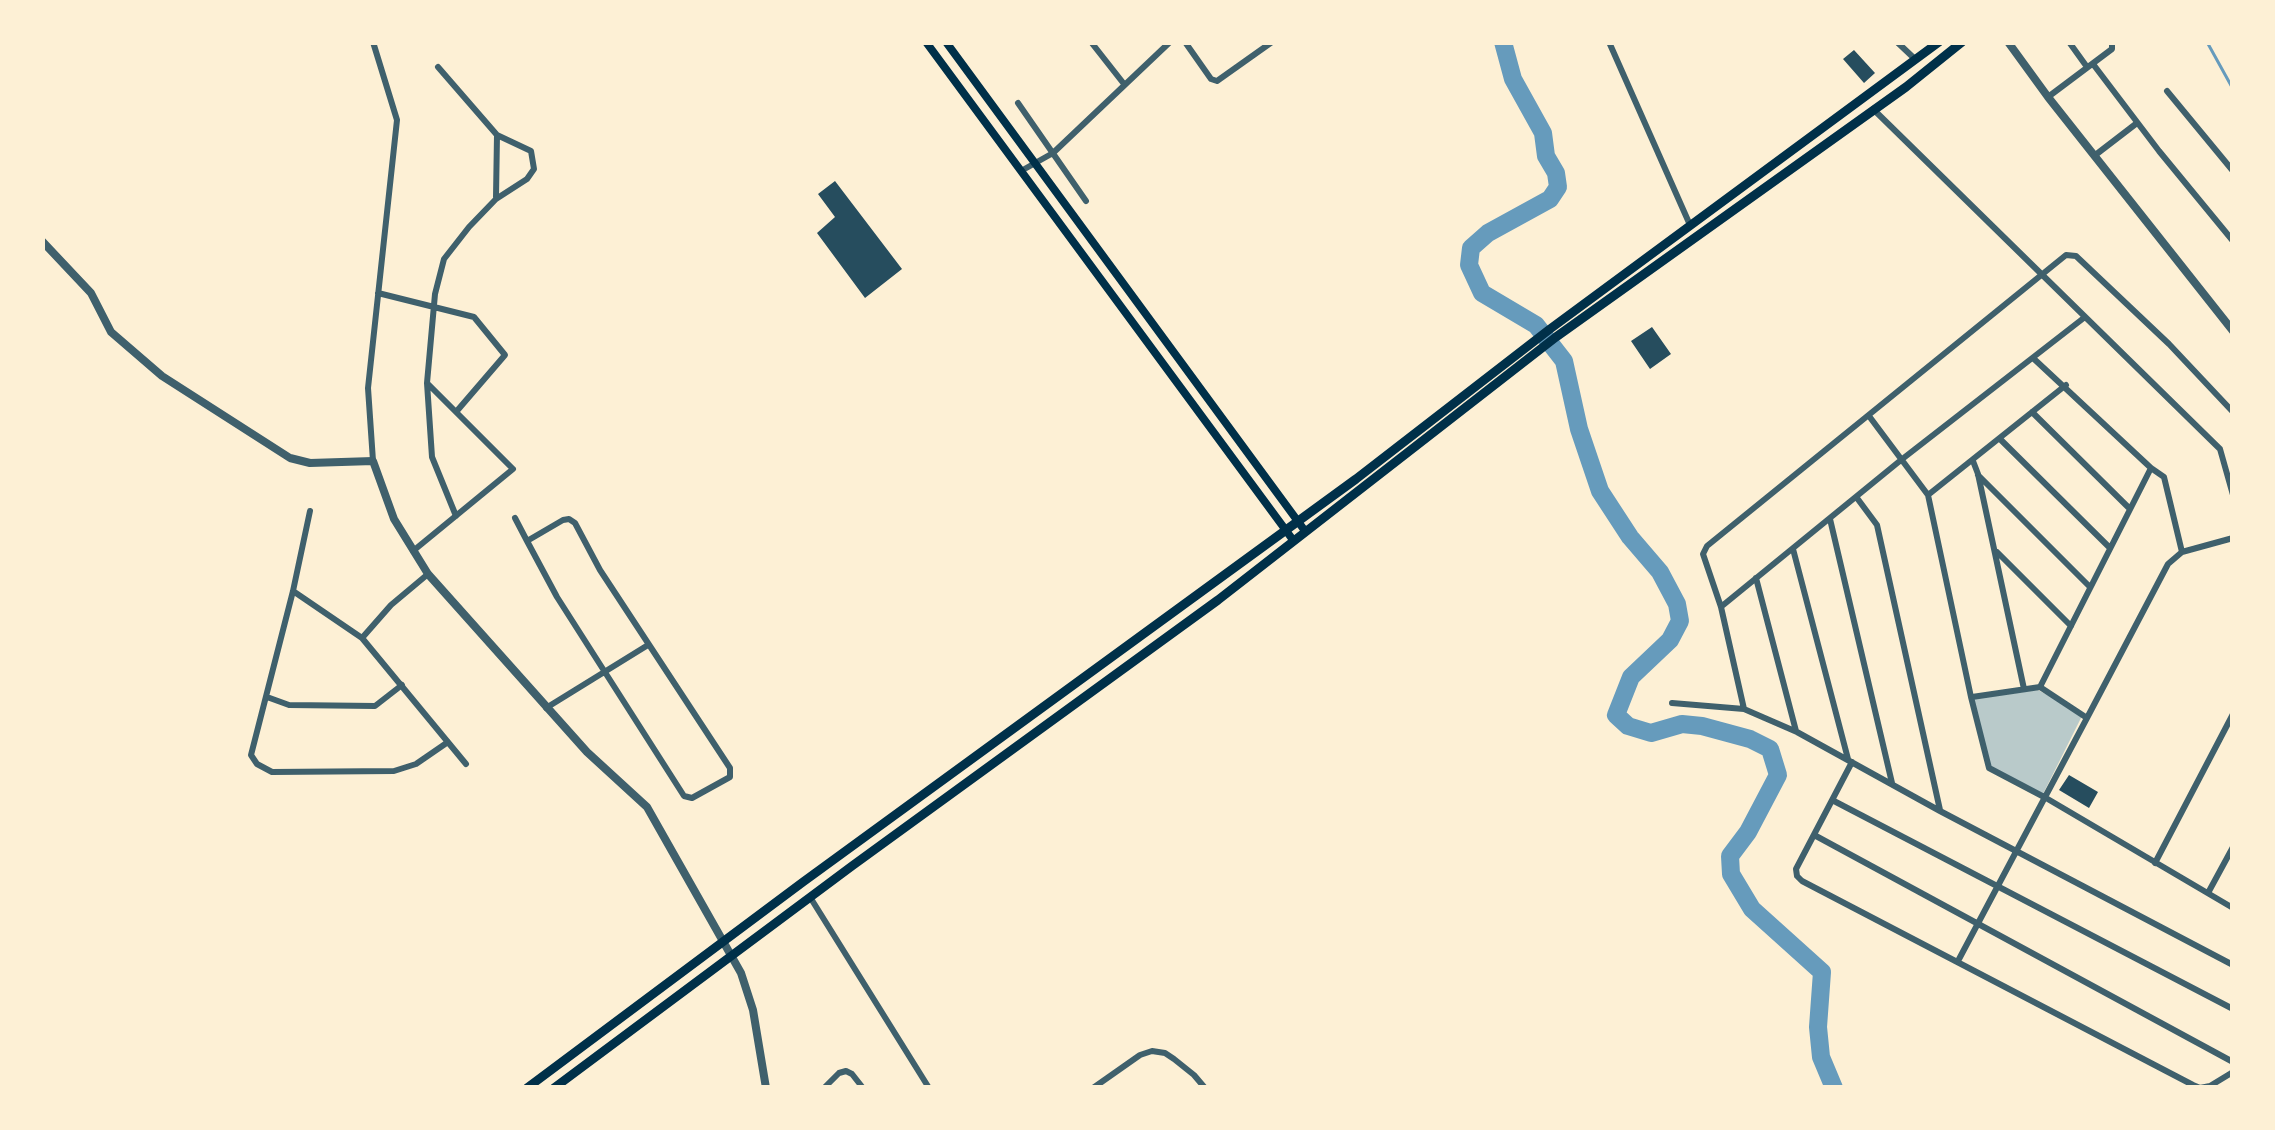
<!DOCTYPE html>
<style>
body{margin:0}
#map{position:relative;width:2275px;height:1130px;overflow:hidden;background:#fdf0d5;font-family:Arial,sans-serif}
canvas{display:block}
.frame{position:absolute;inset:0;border:45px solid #fdf0d5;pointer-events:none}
</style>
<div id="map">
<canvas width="2275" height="1130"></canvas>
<div class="frame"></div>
</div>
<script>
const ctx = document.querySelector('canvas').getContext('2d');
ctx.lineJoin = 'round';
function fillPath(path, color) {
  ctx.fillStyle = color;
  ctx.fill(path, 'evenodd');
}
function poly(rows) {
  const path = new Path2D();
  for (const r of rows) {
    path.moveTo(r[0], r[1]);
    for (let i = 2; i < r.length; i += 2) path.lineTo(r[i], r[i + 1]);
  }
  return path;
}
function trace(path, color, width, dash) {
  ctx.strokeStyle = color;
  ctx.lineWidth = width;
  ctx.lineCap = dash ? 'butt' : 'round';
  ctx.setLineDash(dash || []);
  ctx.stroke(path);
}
fillPath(poly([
 [2038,690,2083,714,2042,796,1990,766,1973,699]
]), '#b9caca');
trace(poly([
 [2207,42,2233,89]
]), '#669bbc', 3);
trace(poly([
 [1503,42,1513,79,1543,133,1546,156,1556,173,1558,187,1550,199,1488,233,1471,248,1469,265,1482,293,1536,325,1564,361,1579,429,1600,491,1630,537,1660,572,1677,604,1680,621,1670,640,1631,677,1616,715,1628,726,1651,733,1682,724,1702,726,1750,739,1770,749,1778,775,1748,832,1730,856,1731,874,1752,909,1822,972,1818,1027,1821,1057,1834,1088]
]), '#669bbc', 18);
fillPath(poly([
 [1854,50,1875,73,1864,83,1843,59],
 [835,181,902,269,865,298,817,233,835,217,818,194],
 [1652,327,1671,354,1650,369,1631,341],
 [2069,775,2098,792,2089,808,2059,790]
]), '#264d5e');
trace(poly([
 [1091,42,1124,84],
 [1185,42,1211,79,1217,81,1272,42],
 [1609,42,1690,225],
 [1897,42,1916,60],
 [2069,42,2087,67],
 [2093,64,2159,151,2233,241],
 [438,67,497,135,531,151,534,169,527,179,496,199,469,227,444,259,435,294,427,383,432,457,456,516],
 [2167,91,2233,171],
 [2048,97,2112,49,2112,42],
 [1018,103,1086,201],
 [1873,109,2220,449,2233,495],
 [2094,156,2137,123],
 [1021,171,1053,153,1170,42],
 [496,197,497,135],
 [378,293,474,317,505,355,456,412],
 [2033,358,2151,468,2164,477,2182,552],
 [2032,412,2130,509],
 [2233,412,2169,344,2076,256,2066,255,1707,546,1703,554,1721,607,1744,709,1797,732,1940,811,2233,965],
 [1869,416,1928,495,1971,697,1989,768,2046,798,2233,908],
 [2000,439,2110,548],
 [373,461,368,388,397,120,373,42],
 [1973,461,1978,474,2024,689],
 [2151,468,2040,687,2087,718,2168,564,2182,552,2233,538],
 [1978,475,2090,587],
 [1928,495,2066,385],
 [1857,498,1877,525,1940,810],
 [310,511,293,591,251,755,257,764,272,772,394,771,416,764,448,742],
 [515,518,527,541,557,597,684,796,692,798,730,777,730,768,600,570,575,523,569,519,563,520,527,541],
 [1830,519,1892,783],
 [1793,549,1848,759],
 [413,551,513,469,428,384],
 [1997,552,2071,626],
 [1756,578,1796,731],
 [293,591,362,638,466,764],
 [1722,606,1901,460,2085,317],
 [362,638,391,605,428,574],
 [267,697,289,705,375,706,402,685],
 [1972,697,2040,687],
 [1672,703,1744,709],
 [546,708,648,645],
 [1852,762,1796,869,1797,876,1802,881,2193,1085,2200,1088,2210,1086,2233,1072],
 [1834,801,2233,1009],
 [1816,836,2233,1062],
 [2155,863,2233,714],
 [2208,893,2233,847],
 [810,897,929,1088],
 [1958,961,2087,718],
 [824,1088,839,1073,846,1071,852,1074,863,1088],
 [1093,1088,1140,1055,1152,1051,1165,1053,1174,1059,1194,1075,1205,1088]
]), '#3f606c', 6);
trace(poly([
 [2008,42,2048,97,2233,331],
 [42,241,91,293,111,332,162,376,290,458,310,463,373,461,394,519,428,574,587,752,647,807,741,973,753,1010,766,1088]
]), '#3f606c', 8);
trace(poly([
 [926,42,1293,540],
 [946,42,1305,531]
]), '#003049', 8);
trace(poly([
 [527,1088,803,882,1356,479,1550,329,1939,42],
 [554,1088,852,866,1218,600,1556,337,1906,87,1962,42]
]), '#003049', 9);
</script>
